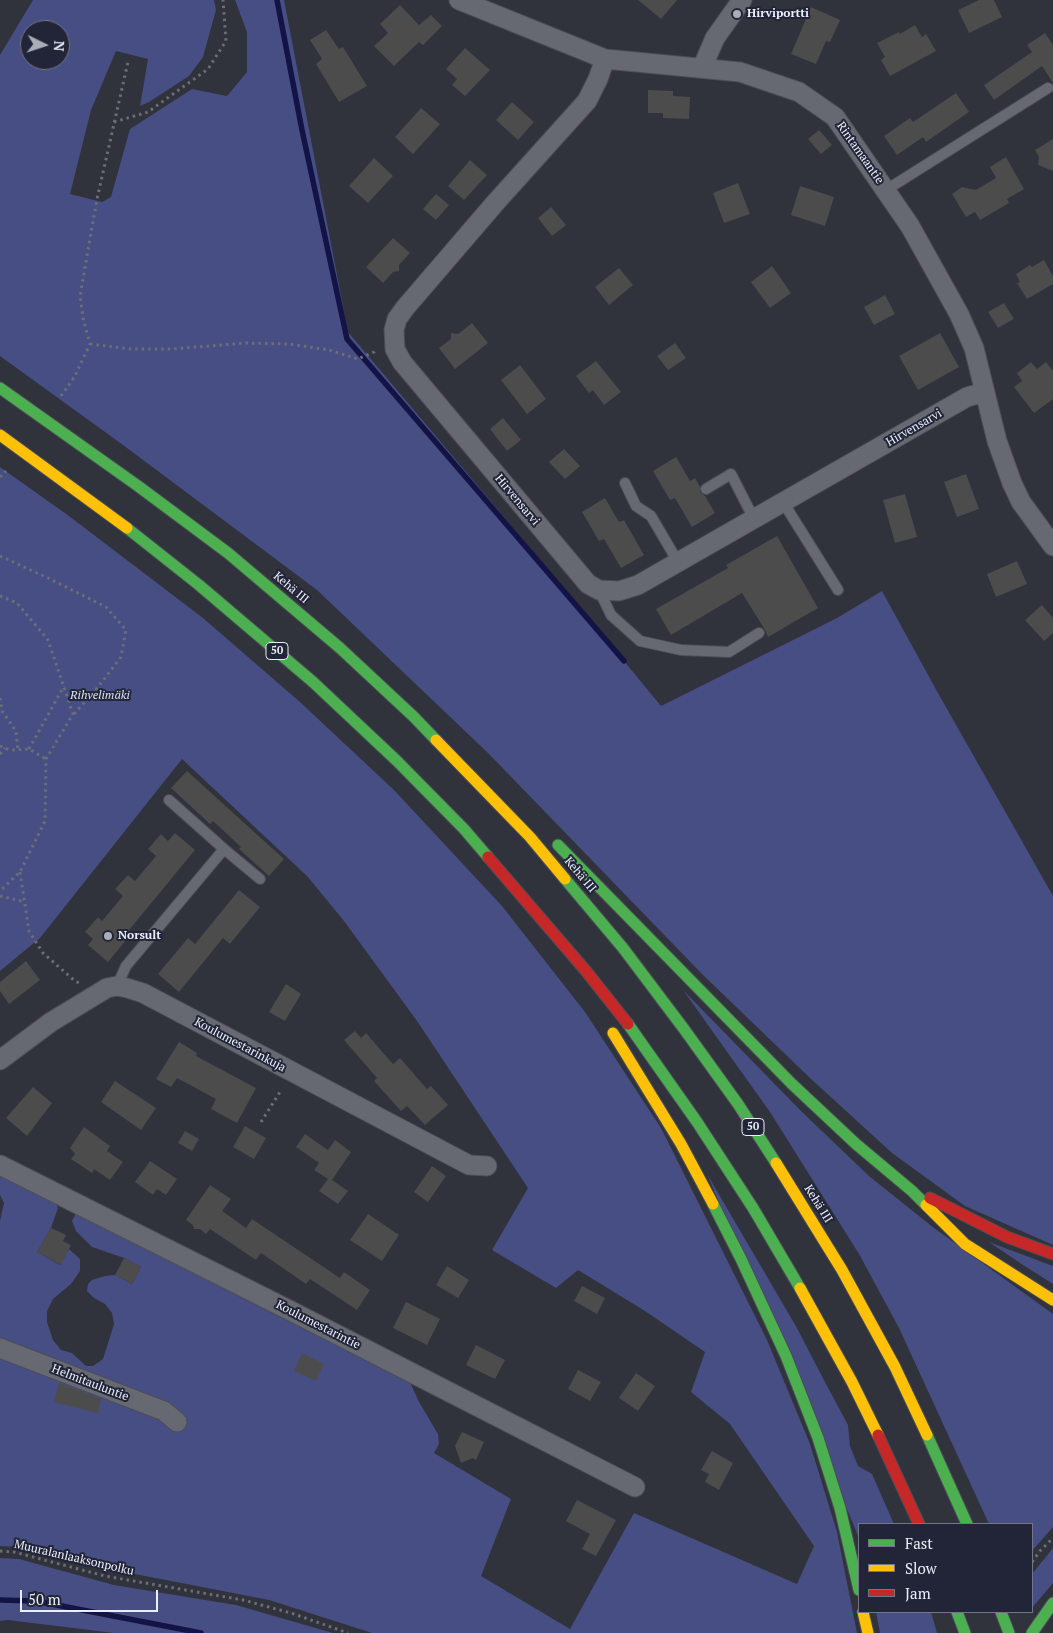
<!DOCTYPE html>
<meta charset="utf-8">
<style>
body{margin:0}
#map{position:relative;width:1053px;height:1633px;overflow:hidden;background:#30323c;font-family:"PT Serif",serif}
canvas{display:block}
.legend{position:absolute;left:858px;top:1523px;width:175px;height:90px;box-sizing:border-box;background:#212537;border:1px solid #727685;margin:0;padding:6px 9px;list-style:none;font-size:15px;color:#eceffb}
.legend li{display:flex;align-items:center;gap:10px;height:25px}
.legend b{width:25px;border:1px solid #727685}
.north{position:absolute;left:20px;top:20px;width:50px;height:50px;box-sizing:border-box;background:#212537;border:1px solid #727685;border-radius:50%;rotate:94deg;font-size:14px;font-weight:700;line-height:20px;text-align:center;color:#eceffb}
.north::after{content:'';display:block;margin:auto;width:18px;height:22px;background:#aaadb8;clip-path:polygon(50% 0,100% 100%,50% 72%,0 100%)}
.scale{position:absolute;left:20px;top:1590px;width:138px;height:22px;box-sizing:border-box;border:2px solid #eceffb;border-top:0;padding-left:6px;font-size:15px;line-height:18px;white-space:nowrap;color:#eceffb;-webkit-text-stroke:4px #212537;paint-order:stroke}
</style>
<div id="map">
<canvas width="1053" height="1633"></canvas>
<ul class="legend">
<li><b style="height:6px;background:#4caf50"></b>Fast</li>
<li><b style="height:6px;background:#ffc107"></b>Slow</li>
<li><b style="height:6px;background:#c62828"></b>Jam</li>
</ul>
<div class="north">N</div>
<div class="scale">50 m</div>
</div>
<script>
const ctx = document.querySelector('canvas').getContext('2d');
ctx.lineJoin = 'round';
function fillPath(path, color) {
  ctx.fillStyle = color;
  ctx.fill(path, 'evenodd');
}
function poly(rows) {
  const path = new Path2D();
  for (const r of rows) {
    path.moveTo(r[0], r[1]);
    for (let i = 2; i < r.length; i += 2) path.lineTo(r[i], r[i + 1]);
  }
  return path;
}
function trace(path, color, width, dash) {
  ctx.strokeStyle = color;
  ctx.lineWidth = width;
  ctx.lineCap = dash ? 'butt' : 'round';
  ctx.setLineDash(dash || []);
  ctx.stroke(path);
}
function drawText(font, color, halo, rows, align = 'center') {
  ctx.font = font + ' "PT Serif",serif';
  ctx.lineWidth = 4;
  ctx.setLineDash([]);
  ctx.textBaseline = 'middle';
  ctx.strokeStyle = halo;
  ctx.fillStyle = color;
  for (const [text, x, y, turn = 0] of rows) {
    ctx.save();
    ctx.translate(x, y);
    ctx.rotate((+turn || 0) * Math.PI / 180);
    ctx.textAlign = isNaN(turn) ? turn : align;
    if (halo) ctx.strokeText(text, 0, 0);
    ctx.fillText(text, 0, 0);
    ctx.restore();
  }
}
fillPath(poly([
 [33,0,214,0,216,10,203,57,189,76,149,102,140,106,148,59,116,51,91,110,70,194,102,202,111,197,130,129,192,89,227,96,247,72,247,32,235,0,284,0,348,332,568,593,661,706,837,618,882,591,938,693,1053,896,1053,1245,965,1206,892,1153,810,1078,703,975,488,753,317,590,123,445,0,356,0,55],
 [30,30,60,30,60,60,30,60],
 [0,467,69,516,203,618,300,702,394,790,502,906,585,1012,661,1128,767,1340,810,1444,837,1532,857,1633,372,1633,269,1600,114,1570,44,1552,19,1547,0,1546,0,1221,4,1203,0,1195,0,1170,53,1196,58,1208,51,1228,37,1252,60,1265,69,1249,80,1259,80,1271,71,1284,53,1299,47,1311,47,1322,53,1340,61,1350,72,1353,86,1366,93,1366,103,1359,114,1324,112,1313,105,1304,94,1298,87,1291,88,1284,92,1280,105,1276,115,1275,132,1284,141,1267,124,1258,92,1247,76,1231,72,1221,76,1213,409,1380,419,1402,438,1434,439,1444,434,1453,511,1499,481,1576,570,1629,634,1513,797,1584,814,1546,730,1424,691,1392,705,1352,645,1311,578,1270,556,1288,492,1250,528,1188,417,1021,344,921,307,876,182,759,40,938,0,971],
 [683,990,801,1111,869,1176,934,1228,1053,1314,1053,1527,1032,1551,1032,1524,989,1524,899,1328,859,1254,770,1112],
 [707,1174,797,1328,826,1384,848,1425,850,1446,858,1466,872,1474,894,1524,859,1524,859,1538],
 [989,1242,1053,1266,1053,1284,1023,1265],
 [1053,1548,1053,1583,1032,1608,1032,1574],
 [0,1558,19,1559,114,1585,236,1605,333,1633,114,1633,8,1620,0,1621],
 [876,1612,931,1612,937,1633,880,1633]
]), '#464e83');
trace(poly([
 [277,0,302,130,347,339,624,661],
 [0,1600,36,1601,201,1633]
]), '#141346', 5.5);
fillPath(poly([
 [638,0,677,0,661,19],
 [979,0,994,0,1002,17,969,33,958,10],
 [400,5,419,25,431,15,442,26,423,45,419,42,394,66,374,46,388,33,380,24],
 [811,7,840,20,830,42,826,41,816,64,791,54],
 [915,25,922,37,926,34,936,51,890,76,881,60,885,57,877,43,899,32,900,34],
 [326,30,339,49,343,47,367,86,339,102,316,64,322,59,310,40],
 [1045,33,1053,45,1053,83,1042,66,994,100,984,85,1032,52,1027,45],
 [465,48,490,70,465,96,452,85,457,79,446,69],
 [648,90,673,91,673,96,690,97,689,119,663,118,663,113,648,113],
 [956,93,969,112,926,142,923,137,897,155,884,136,910,118,913,122],
 [512,102,534,122,518,140,496,120],
 [421,108,440,124,413,154,395,137],
 [819,130,832,145,821,154,808,139],
 [1053,139,1053,171,1038,165,1039,157,1035,150],
 [1006,157,1024,189,1007,199,1009,203,980,220,975,212,966,217,952,194,962,187,976,190,996,178,990,167],
 [374,158,393,176,368,203,349,186],
 [470,160,487,175,464,200,448,186],
 [738,183,750,214,724,223,713,193],
 [800,186,834,197,825,226,791,215],
 [436,194,449,205,436,220,423,209],
 [551,207,566,225,552,236,538,218],
 [393,238,410,253,399,265,399,271,393,272,383,283,366,267],
 [1044,260,1053,276,1053,284,1027,299,1017,283,1020,282,1016,274,1030,265,1032,267],
 [772,266,791,293,770,308,751,282],
 [619,268,633,285,609,305,595,287],
 [885,295,895,314,874,325,864,307],
 [1004,303,1014,319,998,328,988,312],
 [472,323,488,343,455,369,439,348,451,339,451,333,458,334],
 [940,333,959,367,918,390,899,356],
 [675,343,686,358,668,370,657,356],
 [596,361,621,392,604,405,593,390,589,393,576,376],
 [1031,362,1037,369,1046,362,1053,371,1053,399,1034,413,1014,387,1022,381,1017,373],
 [520,365,546,399,527,414,501,380],
 [503,418,521,440,507,451,490,429],
 [564,449,580,466,565,479,549,462],
 [676,457,690,481,695,478,700,487,700,492,705,496,715,513,692,527,675,498,670,500,653,471],
 [966,474,979,509,957,517,944,482],
 [905,494,917,537,895,543,883,500],
 [605,498,619,522,624,520,644,555,621,568,604,539,599,541,582,512],
 [777,536,818,608,768,637,765,630,742,593,671,635,656,609,728,568,726,565],
 [1017,561,1027,584,996,597,987,574],
 [1042,605,1053,618,1053,633,1044,641,1025,620],
 [187,771,284,859,269,876,239,849,241,847,213,821,210,824,171,788],
 [175,833,195,850,129,930,132,933,108,962,88,945,93,939,85,932,98,917,102,921,123,896,115,889,128,875,135,881,156,856,148,849,161,834,168,841],
 [239,890,260,907,230,944,223,938,179,992,158,974,188,938,195,944],
 [26,961,40,980,9,1004,0,991,0,982],
 [286,984,301,994,285,1021,269,1012],
 [355,1031,361,1038,366,1033,393,1064,400,1058,427,1089,431,1086,448,1105,425,1125,407,1106,401,1111,374,1081,377,1078,344,1040],
 [179,1042,197,1053,196,1056,256,1088,237,1123,211,1109,216,1099,177,1078,171,1087,156,1079],
 [115,1081,156,1108,141,1130,101,1102],
 [33,1087,52,1103,27,1136,6,1118],
 [245,1126,266,1138,254,1159,233,1147],
 [84,1127,110,1146,107,1151,123,1162,110,1180,94,1169,92,1173,71,1159,75,1154,70,1148],
 [185,1131,199,1139,192,1151,178,1143],
 [305,1134,328,1150,335,1140,351,1152,332,1180,348,1191,338,1204,319,1191,328,1179,314,1170,319,1163,296,1147],
 [150,1161,177,1179,166,1195,157,1189,153,1195,135,1182],
 [432,1166,446,1176,428,1202,414,1192],
 [210,1185,231,1199,222,1211,246,1228,252,1219,340,1278,344,1272,370,1290,357,1310,310,1279,306,1284,261,1253,256,1260,210,1229,206,1234,200,1229,194,1229,193,1225,186,1220],
 [368,1214,399,1235,382,1261,350,1240],
 [51,1228,66,1235,63,1241,71,1245,61,1265,37,1252],
 [124,1258,141,1267,132,1284,115,1275],
 [447,1266,469,1280,458,1298,436,1285],
 [582,1286,605,1298,597,1314,574,1301],
 [406,1302,440,1319,427,1345,393,1328],
 [476,1345,505,1360,495,1379,466,1365],
 [302,1353,324,1364,316,1381,294,1371],
 [578,1370,601,1382,590,1401,568,1389],
 [636,1373,655,1386,638,1411,619,1398],
 [59,1383,101,1399,98,1413,54,1402],
 [462,1432,484,1442,476,1460,473,1458,461,1463,455,1446],
 [712,1451,733,1463,719,1490,705,1482,709,1474,701,1470],
 [577,1500,616,1520,596,1556,582,1549,590,1534,566,1521]
]), '#4c4c4d');
const lane = poly([
 [886,190,1048,88],
 [625,483,636,506,651,516,678,562],
 [706,489,731,474,754,519],
 [783,502,838,590],
 [599,590,611,615,640,641,681,650,729,652,759,633],
 [169,800,224,849],
 [117,986,126,966,224,849,260,879]
]);
const street = poly([
 [459,0,605,59,740,72,799,92,835,117,910,226,959,314,974,348,997,441,1012,483,1021,502,1053,546],
 [605,59,598,79,587,101,496,202,405,308,397,319,394,330,395,349,402,362,588,584,599,590,619,591,638,585,967,397,985,392],
 [702,68,715,38,742,0],
 [0,1060,51,1022,107,988,117,986,127,988,143,993,469,1165,487,1166],
 [0,1165,289,1310,635,1487],
 [0,1348,164,1411,177,1422]
]);
const fast = poly([
 [0,388,138,486,228,553,340,648,414,717,436,740],
 [127,528,199,585,313,682,397,761,464,829,488,857],
 [558,845,792,1084,856,1144,912,1191,926,1205],
 [565,879,623,948,684,1029,738,1104,776,1163],
 [628,1024,697,1122,753,1208,800,1288],
 [713,1204,741,1259,786,1356,818,1438,840,1508,859,1590],
 [927,1435,967,1524],
 [957,1612,965,1633],
 [1001,1612,1009,1633],
 [1032,1633,1053,1603]
]);
const slow = poly([
 [0,435,127,528],
 [436,740,530,837,565,879],
 [613,1033,681,1144,713,1204],
 [776,1163,842,1270,895,1367,927,1435],
 [926,1205,965,1244,1053,1300],
 [800,1288,852,1382,878,1435],
 [863,1612,868,1633]
]);
const jam = poly([
 [488,857,586,971,628,1024],
 [930,1198,1007,1237,1053,1254],
 [878,1435,919,1524]
]);
trace(lane, '#4c4d56', 12);
trace(street, '#4c4d56', 21);
trace(fast, '#4c4d56', 13);
trace(slow, '#4c4d56', 13);
trace(jam, '#4c4d56', 13);
trace(poly([
 [114,122,148,112,208,69,226,41,223,0],
 [90,344,130,349,172,349,246,343,289,344,329,350,358,359,374,352,376,348],
 [61,396,75,376,90,344,83,318,80,296,97,199,128,62],
 [0,477,6,471],
 [0,556,48,578,106,607,126,630,121,657,98,687,74,714],
 [0,596,17,603,48,640,73,714,46,759,45,821,20,872,0,891],
 [0,698,2,711,16,731,18,750],
 [0,746,10,750,29,749,46,759],
 [29,749,64,686],
 [0,754,5,748],
 [20,872,29,931,43,953,75,981,81,984],
 [0,896,25,902],
 [261,1122,280,1092],
 [0,1551,14,1552,105,1576,243,1600,291,1613,348,1633],
 [1032,1562,1040,1551,1053,1538]
]), '#6c6e77', 3, [2.5, 4]);
trace(lane, '#676972', 10);
trace(street, '#676972', 19);
trace(fast, '#4caf50', 11);
trace(slow, '#ffc107', 11);
trace(jam, '#c62828', 11);
for (const [x, y, r, color] of [
 [737,14,5,"#aaadb8"],
 [108,936,5,"#aaadb8"]
]) {
  const dot = new Path2D();
  dot.arc(x, y, r, 0, 2 * Math.PI);
  ctx.fillStyle = color;
  ctx.fill(dot);
  trace(dot, '#212537', 2);
}
for (const [x, y, w] of [
 [277,651,22],
 [753,1127,22]
]) {
  const box = new Path2D();
  box.roundRect(x - w / 2, y - 8.5, w, 17, 4);
  ctx.fillStyle = '#212537';
  ctx.fill(box);
  trace(box, '#eceffb', 1);
}
drawText('bold 11px', '#eceffb', null, [
 ["50",277,651],
 ["50",753,1127]
]);
drawText('bold 12px', '#eceffb', '#212537', [
 ["Hirviportti",747,14],
 ["Norsult",118,936]
], 'left');
drawText('12px', '#eceffb', '#212537', [
 ["Rintamaantie",860,153,55],
 ["Hirvensarvi",914,428,-30],
 ["Hirvensarvi",517,500,50],
 ["Kehä III",291,588,40],
 ["Kehä III",580,875,50],
 ["Koulumestarinkuja",240,1045,28],
 ["Kehä III",818,1204,58],
 ["Koulumestarintie",318,1325,27],
 ["Helmitauluntie",90,1383,21],
 ["Muuralanlaaksonpolku",74,1558,13]
]);
drawText('italic 12px', '#dee2f5', '#212537', [
 ["Rihvelimäki",100,696]
]);
</script>
